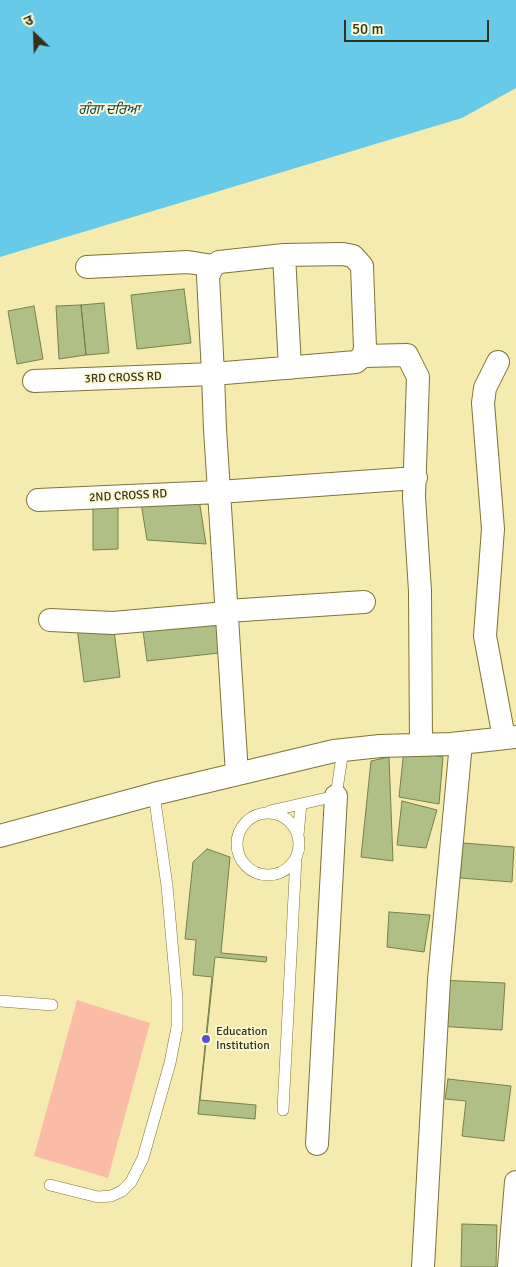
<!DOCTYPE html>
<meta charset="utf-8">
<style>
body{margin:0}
#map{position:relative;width:516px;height:1267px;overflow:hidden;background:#f5ebae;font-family:Signika,"Noto Sans Devanagari",sans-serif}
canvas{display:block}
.north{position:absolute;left:10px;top:10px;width:50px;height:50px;-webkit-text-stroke:4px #fdf8d4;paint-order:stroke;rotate:336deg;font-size:14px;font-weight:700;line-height:20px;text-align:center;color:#36321a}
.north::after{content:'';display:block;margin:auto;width:18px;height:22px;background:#36321a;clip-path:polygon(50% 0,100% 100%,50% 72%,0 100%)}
.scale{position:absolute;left:344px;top:20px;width:145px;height:22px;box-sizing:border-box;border:2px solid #36321a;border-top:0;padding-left:6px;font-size:15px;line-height:18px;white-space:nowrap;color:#36321a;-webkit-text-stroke:4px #fdf8d4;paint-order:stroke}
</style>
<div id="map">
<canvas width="516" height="1267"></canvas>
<div class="north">उ</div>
<div class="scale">50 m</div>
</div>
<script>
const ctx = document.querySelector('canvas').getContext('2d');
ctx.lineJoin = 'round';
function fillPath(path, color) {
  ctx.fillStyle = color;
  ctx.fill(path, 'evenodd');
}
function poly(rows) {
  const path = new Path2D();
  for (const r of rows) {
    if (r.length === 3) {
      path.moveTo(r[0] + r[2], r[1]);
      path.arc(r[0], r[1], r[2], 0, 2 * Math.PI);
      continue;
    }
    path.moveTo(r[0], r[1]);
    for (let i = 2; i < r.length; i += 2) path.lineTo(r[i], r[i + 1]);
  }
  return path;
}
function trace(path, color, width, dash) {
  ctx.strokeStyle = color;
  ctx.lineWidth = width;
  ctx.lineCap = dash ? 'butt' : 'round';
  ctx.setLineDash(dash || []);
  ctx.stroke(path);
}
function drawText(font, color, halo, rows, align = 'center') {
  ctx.font = font + ' Signika,"Noto Sans Gurmukhi",sans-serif';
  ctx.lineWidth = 4;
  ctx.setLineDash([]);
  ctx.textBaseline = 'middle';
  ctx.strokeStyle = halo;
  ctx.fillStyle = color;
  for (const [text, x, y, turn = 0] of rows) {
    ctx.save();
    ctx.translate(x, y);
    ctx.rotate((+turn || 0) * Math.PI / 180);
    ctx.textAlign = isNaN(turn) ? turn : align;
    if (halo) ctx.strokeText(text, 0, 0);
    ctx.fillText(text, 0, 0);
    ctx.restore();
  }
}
fillPath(poly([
 [77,1000,150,1023,108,1178,34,1156]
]), '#fabca6');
fillPath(poly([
 [0,0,516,0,516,88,462,118,0,257]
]), '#66cae8');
const building = poly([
 [184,289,191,343,137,349,131,295,184,289],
 [104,303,109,353,86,355,81,305,104,303],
 [81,305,86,355,59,359,56,306,81,305],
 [34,306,43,359,17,364,8,311,34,306],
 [198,493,206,544,147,540,141,503,198,493],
 [118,504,118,549,93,550,93,505,118,504],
 [215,614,219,653,147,661,142,623,215,614],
 [113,623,120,677,84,682,77,628,113,623],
 [404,749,443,757,439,804,399,797,404,749],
 [389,757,393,861,361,857,371,761,389,757],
 [402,801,437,810,426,848,397,845,402,801],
 [463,843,514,847,512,882,460,878,463,843],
 [207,849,230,857,221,953,267,957,266,962,215,957,200,1100,256,1105,255,1119,198,1114,212,977,193,975,196,940,185,939,193,862,207,849],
 [389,912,430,915,424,952,387,947,389,912],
 [439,980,505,983,502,1030,437,1026,439,980],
 [448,1079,511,1086,504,1141,462,1136,466,1101,445,1099,448,1079],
 [462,1224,497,1225,496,1267,461,1267,462,1224]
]);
fillPath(building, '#b0bf86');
trace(building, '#75814b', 1);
const service = poly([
 [270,811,336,796,343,750],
 [268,844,31],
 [298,835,301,804],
 [0,1001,52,1005],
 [283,1110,296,857],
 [50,1185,98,1197,111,1196,122,1191,131,1182,143,1158,170,1063,177,1027,177,998,167,886,154,794]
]);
const minor = poly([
 [284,255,290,368],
 [87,267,188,262,213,266],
 [363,356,407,355,418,377,414,497,420,591,421,744],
 [498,362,485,388,483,403,493,529,485,636,504,738],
 [34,381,213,374,356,362,363,356,365,348,362,266,353,256,343,254,284,255,219,262,213,266,208,276,213,374,215,429,237,774],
 [38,500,219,492,416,478],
 [50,620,113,623,215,614,227,611,364,602],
 [0,836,154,794,334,751,380,746,451,744,516,737],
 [317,1144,336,796],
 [423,1267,439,980,461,743],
 [509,1267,516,1182]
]);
trace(service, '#7d733a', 12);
trace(minor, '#7d733a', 24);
trace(service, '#fff', 11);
trace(minor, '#fff', 22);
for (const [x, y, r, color] of [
 [206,1039,5,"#5752ca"]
]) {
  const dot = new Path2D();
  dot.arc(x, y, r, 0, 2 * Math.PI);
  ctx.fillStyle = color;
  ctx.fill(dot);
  trace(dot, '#fdf8d4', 2);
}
drawText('12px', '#36321a', '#fdf8d4', [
 ["3RD CROSS RD",123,378,-2],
 ["2ND CROSS RD",128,496,-3]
]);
drawText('12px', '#36321a', '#fdf8d4', [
 ["Education",216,1032],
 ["Institution",216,1046]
], 'left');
drawText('italic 14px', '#11404c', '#fdf8d4', [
 ["ਗੰਗਾ ਦਰਿਆ",109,110]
]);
</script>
